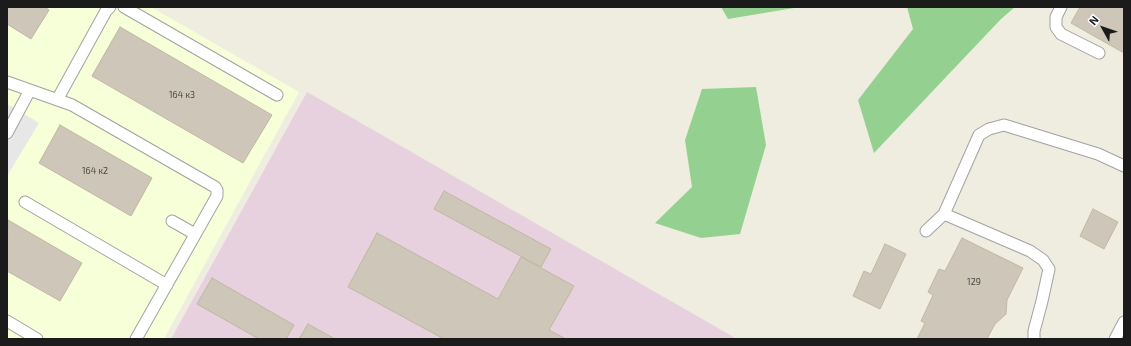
<!DOCTYPE html>
<meta charset="utf-8">
<style>
body{margin:0}
#map{position:relative;width:1131px;height:346px;overflow:hidden;background:#eeede0;font-family:"Exo 2",sans-serif}
canvas{display:block}
.frame{position:absolute;inset:0;border:8px solid #1b1b1b;pointer-events:none}
.north{position:absolute;left:1083px;top:8px;width:40px;height:40px;-webkit-text-stroke:3px #fff;paint-order:stroke;rotate:310deg;font-size:11px;font-weight:700;line-height:16px;text-align:center;color:#1b1b1b}
.north::after{content:'';display:block;margin:auto;width:14px;height:18px;background:#1b1b1b;clip-path:polygon(50% 0,100% 100%,50% 72%,0 100%)}
</style>
<div id="map">
<canvas width="1131" height="346"></canvas>
<div class="frame"></div>
<div class="north">N</div>
</div>
<script>
const ctx = document.querySelector('canvas').getContext('2d');
ctx.lineJoin = 'round';
function fillPath(path, color) {
  ctx.fillStyle = color;
  ctx.fill(path, 'evenodd');
}
function poly(rows) {
  const path = new Path2D();
  for (const r of rows) {
    path.moveTo(r[0], r[1]);
    for (let i = 2; i < r.length; i += 2) path.lineTo(r[i], r[i + 1]);
  }
  return path;
}
function trace(path, color, width, dash) {
  ctx.strokeStyle = color;
  ctx.lineWidth = width;
  ctx.lineCap = dash ? 'butt' : 'round';
  ctx.setLineDash(dash || []);
  ctx.stroke(path);
}
function drawText(font, color, halo, rows, align = 'center') {
  ctx.font = font + ' "Exo 2",sans-serif';
  ctx.lineWidth = 3.5;
  ctx.setLineDash([]);
  ctx.textBaseline = 'middle';
  ctx.strokeStyle = halo;
  ctx.fillStyle = color;
  for (const [text, x, y, turn = 0] of rows) {
    ctx.save();
    ctx.translate(x, y);
    ctx.rotate((+turn || 0) * Math.PI / 180);
    ctx.textAlign = isNaN(turn) ? turn : align;
    if (halo) ctx.strokeText(text, 0, 0);
    ctx.fillText(text, 0, 0);
    ctx.restore();
  }
}
fillPath(poly([
 [307,92,737,339,171,339]
]), '#e8d1de');
fillPath(poly([
 [7,7,151,7,299,92,164,339,7,339]
]), '#f6ffd8');
fillPath(poly([
 [721,7,800,7,728,19],
 [907,7,1015,7,1001,19,874,153,858,100,913,29],
 [756,87,766,145,740,234,701,238,655,223,692,187,685,140,702,89]
]), '#94d191');
fillPath(poly([
 [7,104,39,123,7,176]
]), '#e7e7e7');
const building = poly([
 [7,7,45,7,49,10,31,39,7,24,7,7],
 [1080,7,1124,7,1124,53,1071,23,1080,7],
 [120,27,272,115,243,163,92,76,120,27],
 [60,125,152,178,131,216,39,163,60,125],
 [444,191,551,249,541,267,434,209,444,191],
 [1093,209,1118,222,1104,249,1080,236,1093,209],
 [8,220,82,263,60,301,7,271,8,220],
 [377,233,498,299,521,257,574,286,549,330,566,339,444,339,348,287,377,233],
 [962,238,1023,268,1007,300,1006,314,995,324,987,339,917,339,925,323,921,321,933,295,928,292,939,269,945,271,962,238],
 [885,244,906,254,880,309,853,296,864,271,871,274,885,244],
 [212,278,294,325,286,339,259,339,197,304,212,278],
 [308,324,335,339,299,339,308,324]
]);
fillPath(building, '#cec7b9');
trace(building, '#c1b7a1', 1);
const lane = poly([
 [124,7,277,95],
 [1061,7,1056,17,1056,27,1061,34,1099,53],
 [7,82,72,105,215,187,217,190,217,196,136,339],
 [57,100,106,11,110,7],
 [7,133,30,90],
 [25,202,167,285],
 [944,214,979,135,989,129,1004,125,1098,154,1124,166],
 [172,221,195,234],
 [926,231,944,214,1030,251,1043,260,1049,269,1042,301,1034,331,1034,339],
 [7,321,37,339],
 [1115,339,1124,322]
]);
trace(lane, '#a2a2a2', 13);
trace(lane, '#fff', 11);
drawText('9px', '#484642', null, [
 ["164 к3",182,95],
 ["164 к2",95,171],
 ["129",974,282]
]);
</script>
